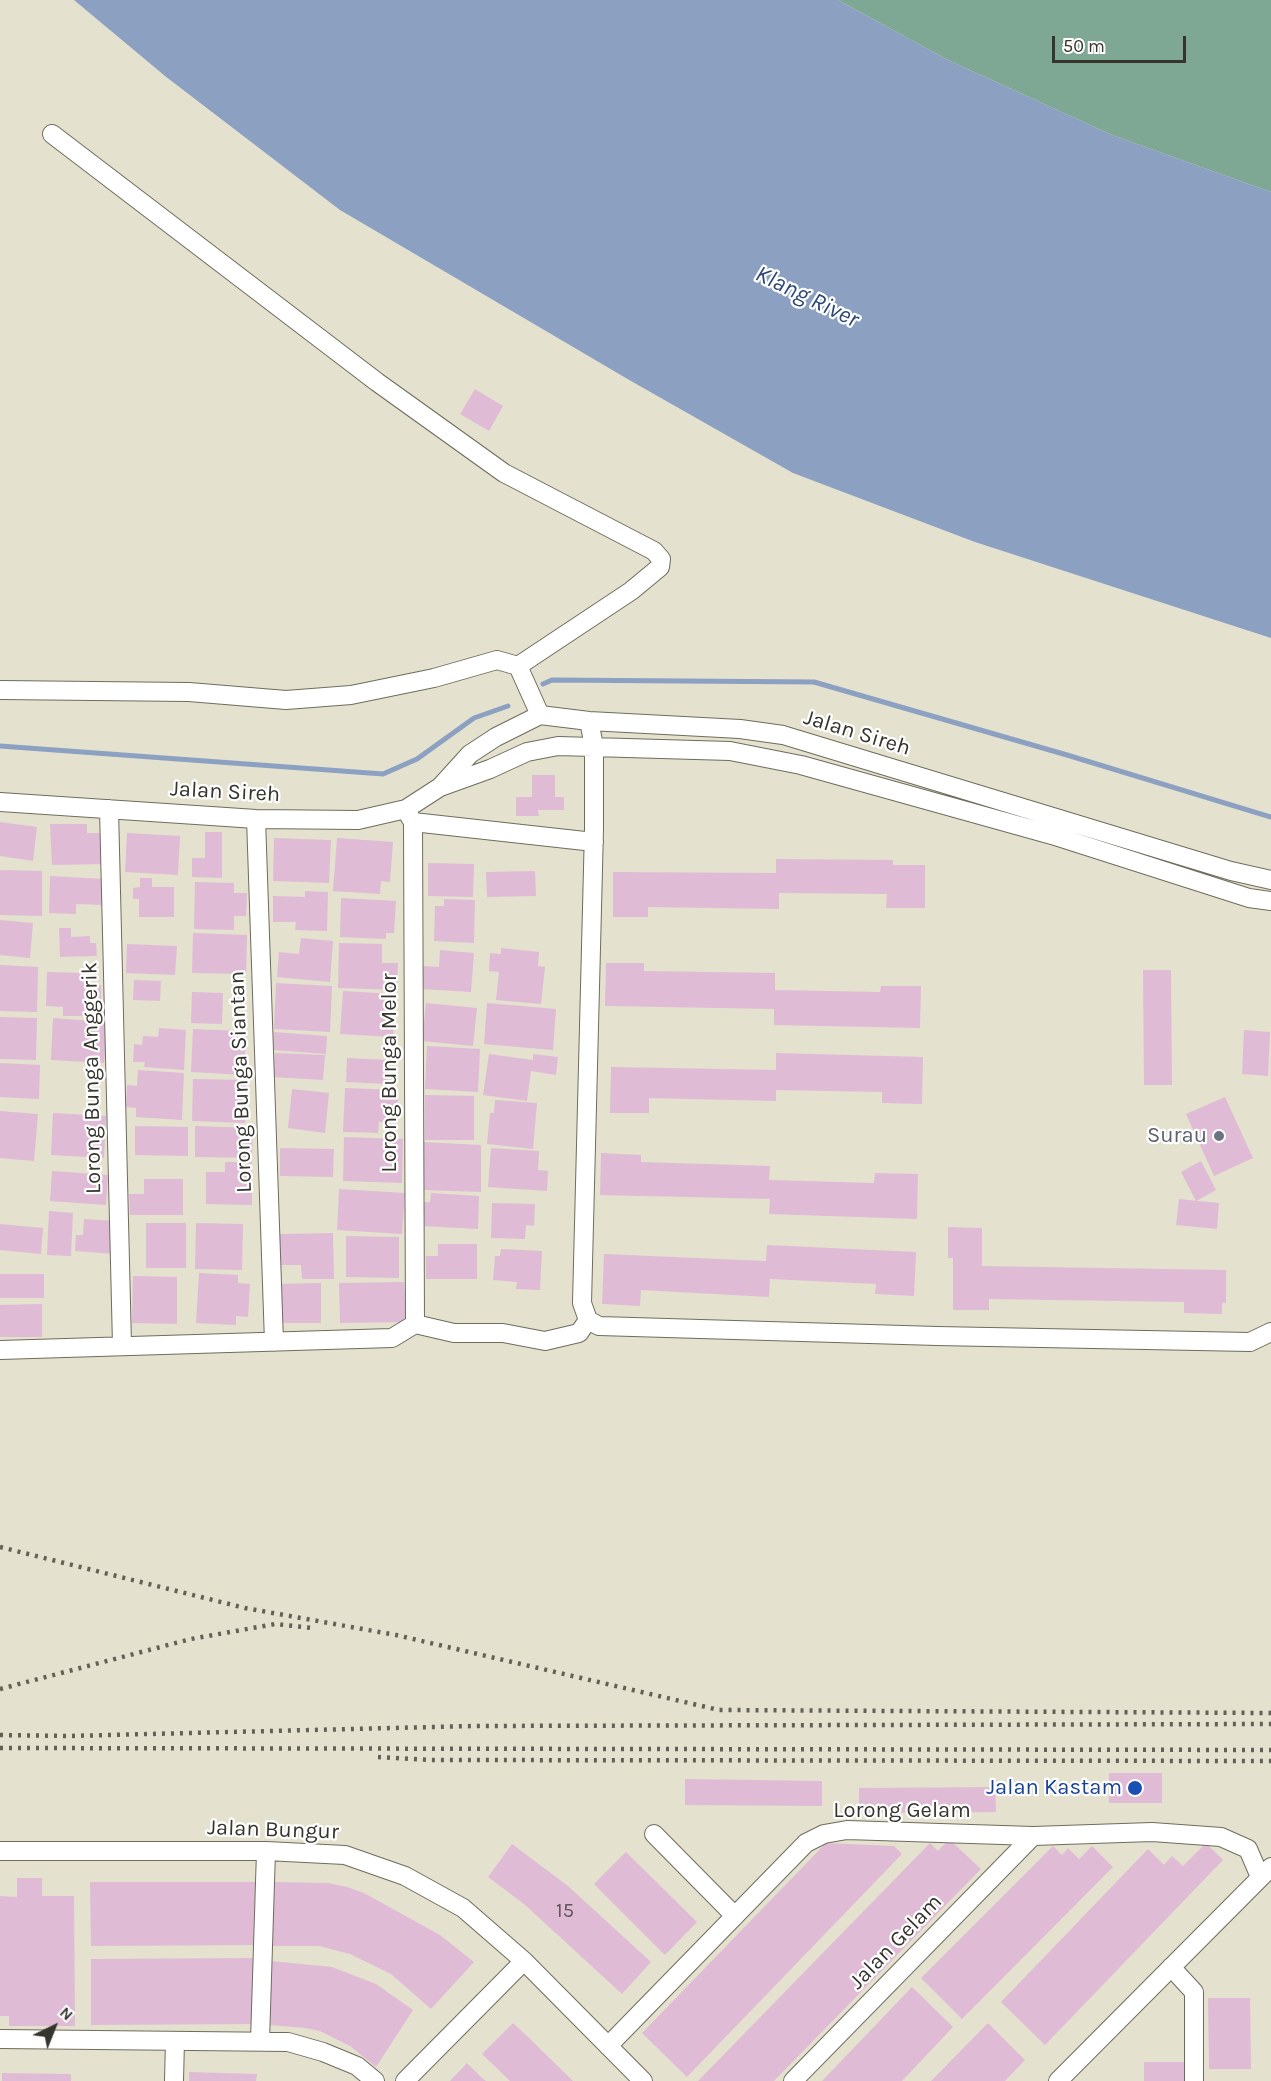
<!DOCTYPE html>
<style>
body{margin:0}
#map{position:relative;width:1271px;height:2081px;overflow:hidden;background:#e4e1cf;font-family:Karla,sans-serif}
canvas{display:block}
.north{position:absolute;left:24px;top:1997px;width:60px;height:60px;-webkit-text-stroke:4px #fff;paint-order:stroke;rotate:43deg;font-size:16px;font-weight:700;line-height:24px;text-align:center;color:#35342d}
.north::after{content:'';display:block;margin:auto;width:21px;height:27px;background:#35342d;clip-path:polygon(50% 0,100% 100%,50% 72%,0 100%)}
.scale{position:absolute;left:1052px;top:36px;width:134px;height:27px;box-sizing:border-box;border:3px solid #35342d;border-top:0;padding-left:8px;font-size:18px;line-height:21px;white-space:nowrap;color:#35342d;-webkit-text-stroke:4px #fff;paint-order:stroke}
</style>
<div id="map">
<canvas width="1271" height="2081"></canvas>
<div class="north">N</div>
<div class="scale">50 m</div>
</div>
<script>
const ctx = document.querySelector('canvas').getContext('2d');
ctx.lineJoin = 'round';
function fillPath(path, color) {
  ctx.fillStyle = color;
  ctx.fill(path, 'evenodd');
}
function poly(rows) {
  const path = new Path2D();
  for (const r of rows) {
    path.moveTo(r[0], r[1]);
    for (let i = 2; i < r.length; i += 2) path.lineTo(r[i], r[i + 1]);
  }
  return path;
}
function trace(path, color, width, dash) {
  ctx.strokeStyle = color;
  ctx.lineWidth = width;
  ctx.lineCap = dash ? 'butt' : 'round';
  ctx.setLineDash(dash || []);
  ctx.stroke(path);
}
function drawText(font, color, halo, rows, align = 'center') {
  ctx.font = font + ' Karla,sans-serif';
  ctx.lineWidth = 4.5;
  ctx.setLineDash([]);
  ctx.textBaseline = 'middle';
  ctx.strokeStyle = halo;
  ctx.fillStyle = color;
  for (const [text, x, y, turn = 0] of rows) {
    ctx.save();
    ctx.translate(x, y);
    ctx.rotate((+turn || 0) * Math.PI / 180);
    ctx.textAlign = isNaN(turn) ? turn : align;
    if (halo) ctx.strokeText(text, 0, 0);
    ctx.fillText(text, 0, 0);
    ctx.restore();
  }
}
fillPath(poly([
 [838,0,1271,0,1271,192,1112,135,948,60]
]), '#7ea893');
fillPath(poly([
 [74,0,838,0,948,60,1112,135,1271,192,1271,638,975,542,793,473,631,381,340,210,165,76]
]), '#8ca0c2');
trace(poly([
 [543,684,552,680,814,682,1067,755,1271,817],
 [0,746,383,774,417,759,474,718,508,706]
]), '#8ca0c2', 5);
fillPath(poly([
 [475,389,503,406,489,431,460,414],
 [532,775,555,775,555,797,564,797,564,810,538,810,539,816,516,816,516,797,532,797],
 [0,822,37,827,33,861,0,856],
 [50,824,87,824,87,833,104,833,105,864,52,865],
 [205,832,222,832,222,878,192,877,192,858,205,858],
 [127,833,180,836,178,875,125,872],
 [274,838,331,840,329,883,273,881],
 [337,838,393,842,390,882,381,881,380,894,333,891],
 [776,859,893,860,893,865,925,865,925,908,886,908,887,894,779,893,779,909,648,907,648,917,613,917,613,872,776,873],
 [428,863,474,864,473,897,428,896],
 [0,870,42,871,42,916,0,915],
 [535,871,536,896,487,897,486,872],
 [50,876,104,879,103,905,76,904,76,914,49,913],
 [140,878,152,878,152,887,174,887,174,917,139,917,139,899,133,899,133,888,140,887],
 [195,882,234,883,234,893,247,893,246,916,234,916,234,930,194,929],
 [305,891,328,892,327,931,295,930,296,922,273,922,273,896,305,897],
 [341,898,396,901,394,933,386,933,386,939,340,937],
 [444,899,475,900,474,943,434,941,435,906,444,906],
 [0,920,33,923,30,958,0,955],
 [59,928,71,928,71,937,90,936,90,943,96,943,97,956,60,957],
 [193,933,247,935,246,974,192,973],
 [301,938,333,941,330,982,277,977,279,952,299,954],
 [339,943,382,944,382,963,398,963,397,990,338,988],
 [127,944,177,946,175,975,126,973],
 [501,948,539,952,538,966,545,967,541,1004,496,1000,499,972,489,971,490,953,501,954],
 [440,950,474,953,471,992,421,989,422,966,439,967],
 [606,963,644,963,644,971,775,973,775,990,880,992,881,986,921,986,920,1028,774,1025,774,1009,605,1006],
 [0,965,38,967,37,1012,0,1011],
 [1143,970,1171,970,1172,1085,1144,1085],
 [47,972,84,973,84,985,101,985,101,1007,88,1007,88,1016,63,1016,63,1007,46,1006],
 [134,980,161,981,160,1001,133,1000],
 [276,983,332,986,330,1032,274,1029],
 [343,991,396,994,393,1037,340,1034],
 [192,992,223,993,222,1024,191,1023],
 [426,1003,477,1008,473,1046,422,1041],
 [487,1003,556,1009,553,1050,484,1044],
 [0,1017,37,1018,36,1060,0,1059],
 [53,1018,107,1022,104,1063,51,1060],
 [159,1028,186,1030,184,1070,144,1067,145,1062,133,1062,134,1044,142,1045,143,1036,158,1037],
 [193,1029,246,1031,244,1075,191,1072],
 [1244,1030,1270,1032,1268,1076,1242,1074],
 [274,1032,327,1036,326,1054,273,1050],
 [427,1046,480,1049,478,1092,425,1089],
 [275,1053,325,1055,323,1080,273,1077],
 [776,1053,923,1057,922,1104,882,1103,882,1092,776,1090,776,1101,649,1098,649,1113,610,1113,611,1067,776,1070],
 [489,1054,533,1060,533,1054,558,1057,556,1075,531,1071,527,1101,483,1095],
 [347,1058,389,1060,387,1084,346,1082],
 [0,1063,40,1065,39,1099,0,1097],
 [138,1070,184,1073,182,1120,136,1117,136,1108,126,1107,127,1085,137,1086],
 [193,1079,246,1080,245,1123,192,1121],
 [345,1088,398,1090,397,1122,379,1122,378,1133,343,1132],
 [292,1089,329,1093,325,1133,288,1128],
 [425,1095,474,1096,474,1140,425,1140],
 [1225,1097,1253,1158,1214,1176,1186,1114],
 [495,1100,537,1103,533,1149,487,1144,490,1113,494,1113],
 [0,1111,38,1114,34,1161,0,1158],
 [53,1113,106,1116,104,1158,51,1155],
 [135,1126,188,1127,188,1156,135,1155],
 [195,1126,253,1128,252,1158,195,1157],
 [344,1137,403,1139,402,1183,343,1181],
 [423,1142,481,1145,481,1192,422,1190],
 [280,1148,334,1149,333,1177,280,1176],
 [491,1148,539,1151,538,1170,548,1171,547,1191,488,1187],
 [601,1153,641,1155,641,1162,770,1166,769,1180,874,1183,875,1173,918,1174,917,1219,769,1214,770,1199,600,1195],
 [1201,1161,1216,1190,1196,1201,1181,1172],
 [225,1162,252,1162,252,1205,206,1204,206,1172,225,1172],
 [52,1171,108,1175,106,1205,50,1201],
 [144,1179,183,1179,183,1215,130,1215,129,1194,144,1194],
 [339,1189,405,1193,402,1234,337,1230],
 [431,1193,479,1196,478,1229,423,1226,424,1202,430,1202],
 [1179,1199,1219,1203,1217,1229,1176,1225],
 [492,1203,535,1204,534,1226,526,1225,525,1239,491,1238],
 [49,1211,73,1213,71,1256,47,1255],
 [84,1219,116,1221,114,1254,75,1251,76,1235,83,1235],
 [146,1223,186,1223,186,1268,146,1268],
 [196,1223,243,1224,242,1270,195,1269],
 [0,1224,43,1228,41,1254,0,1250],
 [948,1227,982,1228,982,1266,1226,1270,1226,1303,1222,1303,1222,1314,1184,1313,1184,1302,989,1299,989,1310,953,1310,953,1258,948,1258],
 [333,1233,334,1279,302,1279,301,1265,280,1265,280,1234],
 [346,1236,399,1237,399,1278,346,1277],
 [438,1244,477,1244,477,1279,426,1279,426,1256,438,1256],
 [767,1245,916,1252,914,1296,875,1294,876,1284,770,1279,769,1297,641,1290,640,1306,602,1304,604,1254,766,1261],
 [501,1249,542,1251,540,1290,516,1289,517,1282,493,1280,495,1256,500,1256],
 [199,1273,238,1275,238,1283,250,1284,248,1317,236,1316,236,1325,196,1323],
 [0,1274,44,1274,44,1298,0,1298],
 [133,1276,177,1277,177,1324,132,1323],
 [404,1282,406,1322,340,1323,339,1283],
 [321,1283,321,1323,276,1323,276,1284],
 [42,1304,42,1337,0,1337,0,1305],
 [1109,1773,1162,1773,1162,1803,1109,1803],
 [685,1779,822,1781,822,1806,685,1805],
 [995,1787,996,1812,859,1813,859,1788],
 [949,1839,981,1869,774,2081,698,2081,930,1843,938,1851],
 [826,1843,894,1846,902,1854,687,2077,642,2033],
 [1206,1843,1223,1860,1045,2045,1001,2002,1148,1849,1164,1865,1172,1856,1183,1866],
 [512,1844,568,1886,651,1962,622,1994,524,1904,488,1877],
 [1053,1846,1062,1855,1068,1848,1079,1859,1092,1846,1113,1867,962,2019,921,1978],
 [626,1852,697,1922,665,1955,594,1884],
 [17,1878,42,1878,42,1896,74,1896,75,2026,9,2026,9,2016,0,2016,0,1896,17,1897],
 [90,1882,258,1882,259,1945,91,1946],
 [273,1882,328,1883,347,1887,364,1893,440,1935,474,1962,431,2009,391,1974,350,1954,319,1946,270,1946],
 [257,1958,258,2024,91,2025,91,1959],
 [271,1961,332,1967,376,1984,413,2010,376,2067,350,2046,320,2031,305,2028,270,2025],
 [912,1987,953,2027,902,2081,822,2081],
 [1208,1998,1250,1998,1251,2069,1209,2069],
 [513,2023,527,2036,573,2081,510,2081,482,2054],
 [988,2023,1025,2060,1005,2081,931,2081],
 [1144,2062,1185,2062,1185,2081,1144,2081],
 [467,2063,481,2077,486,2081,450,2081],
 [189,2072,257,2074,256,2081,189,2081],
 [2,2073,71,2074,71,2081,2,2081]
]), '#e0bbd6');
const minor = poly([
 [52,134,377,382,504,473,654,551,661,559,660,567,631,591,518,666],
 [0,690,189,692,286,700,351,695,434,678,497,660,518,666,540,715],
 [589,721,594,746,594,829,582,1303,588,1320,599,1326,937,1336,1250,1342,1271,1332],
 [441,786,470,754,496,737,540,715,589,721,740,729,783,735,1231,871,1271,880],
 [0,802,256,819,358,820,406,809,440,787,490,769,527,752,558,746,730,751,801,765,1052,835,1249,898,1271,901],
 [109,809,122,1345],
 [407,812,413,822,594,842],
 [256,819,274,1342],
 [413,822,415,1324],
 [0,1350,392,1338,415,1324,454,1333,503,1333,545,1341,579,1333,588,1320],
 [654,1834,735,1916],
 [0,1851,266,1851,345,1855,405,1876,463,1908,524,1961,643,2081],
 [1171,1967,1194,1992,1194,2081],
 [0,2039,288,2042,323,2052,357,2066,375,2081],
 [260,2041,266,1851],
 [608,2046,806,1843,824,1834,847,1830,1033,1836,1152,1832,1221,1837,1248,1849,1260,1877],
 [174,2081,175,2041],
 [405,2081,524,1961],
 [793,2081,1033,1836],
 [1058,2081,1271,1867]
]);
trace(minor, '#6f6c5c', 20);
trace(minor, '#fff', 18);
trace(poly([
 [0,1547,245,1608,396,1635,719,1710,1271,1713],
 [0,1689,191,1639,275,1624,312,1628],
 [0,1735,68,1736,473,1726,1271,1724],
 [0,1748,1271,1750],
 [378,1757,431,1760,1271,1761]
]), '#626157', 4.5, [3, 6]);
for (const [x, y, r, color] of [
 [1219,1136,6,"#6b7280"],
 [1135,1788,8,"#1a4fb4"]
]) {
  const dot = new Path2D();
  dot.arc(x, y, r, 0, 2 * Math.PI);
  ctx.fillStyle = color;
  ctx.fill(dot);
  trace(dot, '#fff', 2);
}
drawText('20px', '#605657', null, [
 ["15",565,1911]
]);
drawText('22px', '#35342d', '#fff', [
 ["Jalan Sireh",857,733,17],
 ["Jalan Sireh",225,792,3],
 ["Lorong Bunga Melor",390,1073,-90],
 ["Lorong Bunga Anggerik",92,1078,-91],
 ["Lorong Bunga Siantan",241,1082,-92],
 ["Lorong Gelam",902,1811],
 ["Jalan Bungur",273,1830,2],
 ["Jalan Gelam",896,1942,-46]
]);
drawText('22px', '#5b616d', '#fff', [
 ["Surau",1207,1136]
], 'right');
drawText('22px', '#164399', '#fff', [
 ["Jalan Kastam",1122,1788]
], 'right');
drawText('italic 24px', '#2d4877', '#fff', [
 ["Klang River",807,297,26]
]);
</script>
